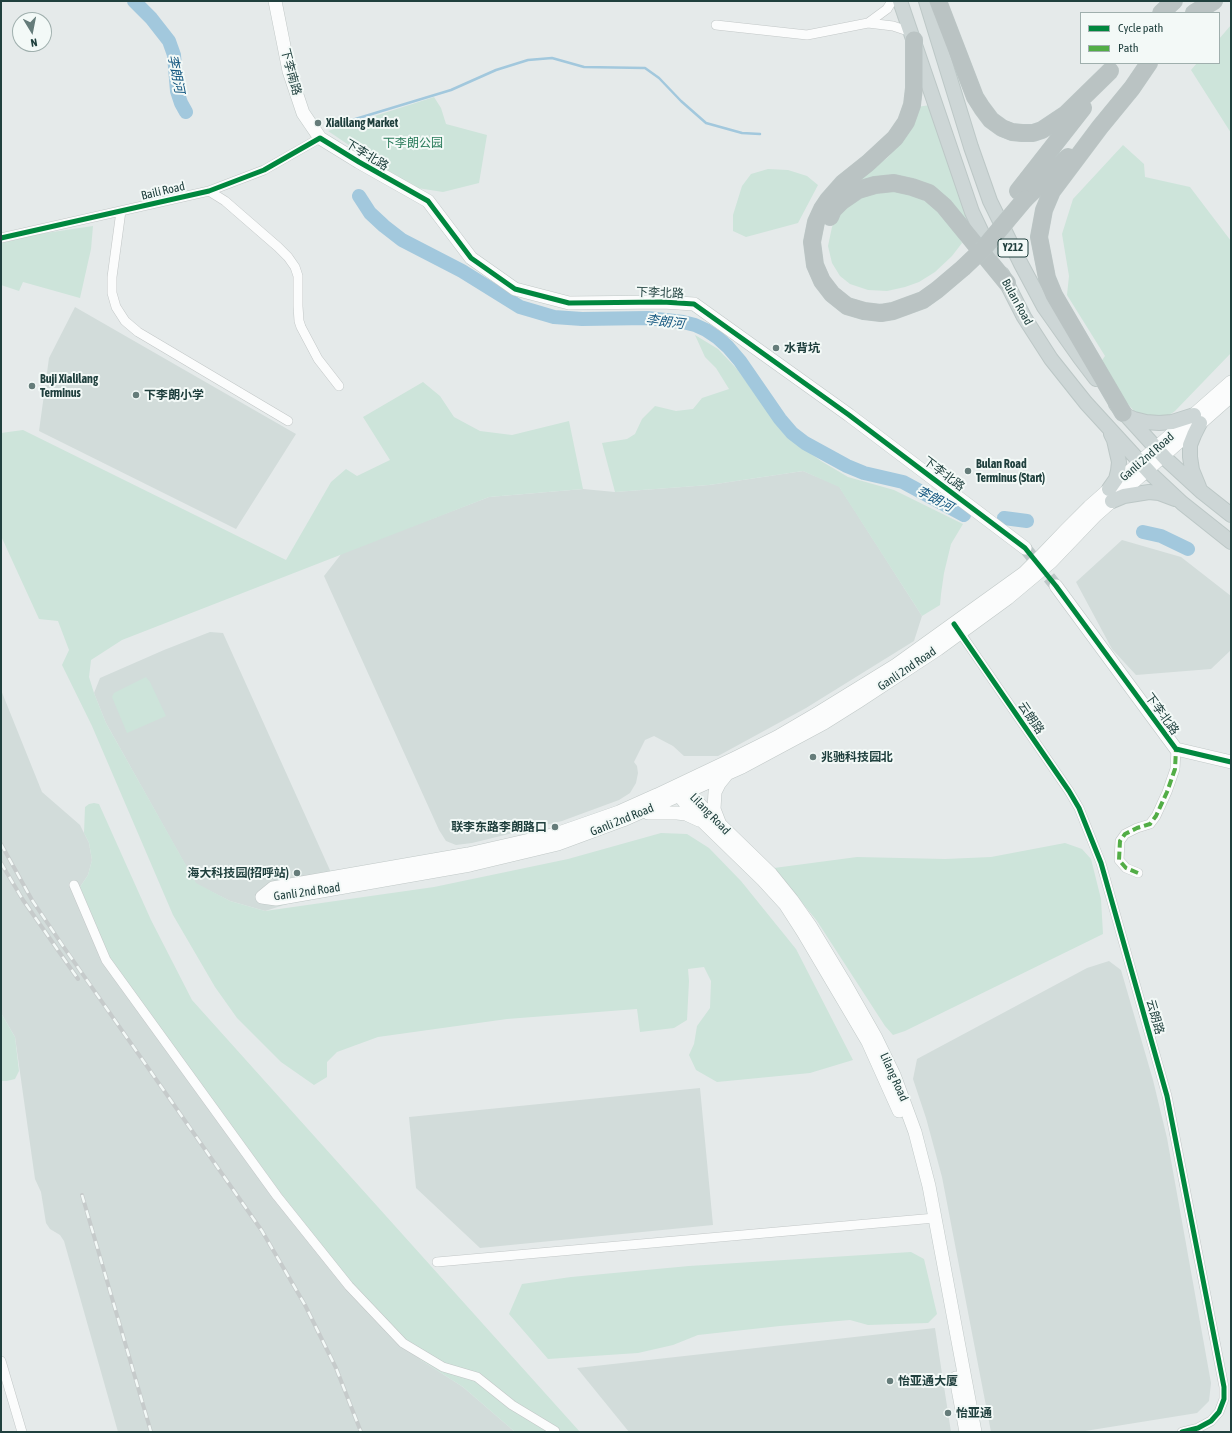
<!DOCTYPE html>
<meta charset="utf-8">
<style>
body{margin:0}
#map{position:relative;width:1232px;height:1433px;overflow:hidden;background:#e5eaea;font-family:"Asap Condensed",sans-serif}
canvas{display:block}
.frame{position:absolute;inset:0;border:2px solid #20403e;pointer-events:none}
.legend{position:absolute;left:1080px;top:12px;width:140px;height:52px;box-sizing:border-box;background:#f3f9f7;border:1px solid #9fafad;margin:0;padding:5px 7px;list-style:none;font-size:12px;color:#20403e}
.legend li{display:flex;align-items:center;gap:8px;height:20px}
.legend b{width:20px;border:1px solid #9fafad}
.north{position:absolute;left:12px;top:12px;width:40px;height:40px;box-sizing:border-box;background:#f3f9f7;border:1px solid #9fafad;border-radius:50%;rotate:170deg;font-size:11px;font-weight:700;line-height:16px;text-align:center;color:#20403e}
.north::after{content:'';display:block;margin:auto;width:14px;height:18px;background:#657c7a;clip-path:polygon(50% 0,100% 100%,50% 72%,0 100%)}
</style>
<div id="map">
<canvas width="1232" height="1433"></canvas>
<div class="frame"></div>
<ul class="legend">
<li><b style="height:5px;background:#00873e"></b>Cycle path</li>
<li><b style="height:5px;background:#52ad46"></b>Path</li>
</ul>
<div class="north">N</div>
</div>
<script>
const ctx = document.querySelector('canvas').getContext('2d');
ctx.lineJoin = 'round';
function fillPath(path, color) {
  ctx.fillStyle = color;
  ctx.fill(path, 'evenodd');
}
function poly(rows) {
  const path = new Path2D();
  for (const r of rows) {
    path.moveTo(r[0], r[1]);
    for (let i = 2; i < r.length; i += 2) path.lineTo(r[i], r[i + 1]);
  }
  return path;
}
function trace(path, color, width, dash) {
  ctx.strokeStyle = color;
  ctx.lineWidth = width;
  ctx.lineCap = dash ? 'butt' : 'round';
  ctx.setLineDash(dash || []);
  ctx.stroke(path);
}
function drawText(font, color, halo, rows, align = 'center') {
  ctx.font = font + ' "Asap Condensed","Noto Sans SC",sans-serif';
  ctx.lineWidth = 4;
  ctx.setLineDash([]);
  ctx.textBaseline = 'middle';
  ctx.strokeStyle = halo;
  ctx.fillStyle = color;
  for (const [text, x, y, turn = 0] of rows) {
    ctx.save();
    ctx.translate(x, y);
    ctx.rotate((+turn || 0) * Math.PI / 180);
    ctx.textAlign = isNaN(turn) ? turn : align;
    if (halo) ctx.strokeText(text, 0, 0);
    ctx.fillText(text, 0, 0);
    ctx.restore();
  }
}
fillPath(poly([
 [75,307,296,434,236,529,39,431,49,358],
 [803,471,839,486,922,616,914,641,806,708,718,756,684,756,673,746,654,736,645,740,634,762,637,766,638,773,636,783,630,793,619,800,562,821,472,843,456,845,446,841,439,830,324,576,342,553,489,497,583,489,615,492,709,485],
 [1122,540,1181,557,1231,596,1231,650,1211,669,1136,675,1112,649,1076,582],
 [210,632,223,633,338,888,265,911,230,901,196,884,106,723,94,693,100,678,164,650],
 [1,690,42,792,80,825,89,843,92,860,88,875,80,887,110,959,280,1192,346,1276,421,1360,463,1387,515,1432,118,1432,64,1241,60,1235,50,1229,46,1223,41,1192,35,1179,15,1037,1,1013],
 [1109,961,1121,970,1153,1080,1167,1138,1211,1383,1209,1401,1197,1413,1079,1432,991,1432,942,1177,926,1118,913,1079,917,1059,1087,968],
 [700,1088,713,1225,480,1248,416,1188,409,1117],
 [935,1328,951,1432,629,1432,577,1368]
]), '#d2dcda');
fillPath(poly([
 [1231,25,1231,133,1191,70,1197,63,1219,63,1219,39],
 [434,97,441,108,446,124,487,135,479,183,443,192,411,187,328,131],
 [930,105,972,228,915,184,840,193,887,158,901,142,917,107],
 [1123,145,1144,164,1145,177,1190,187,1231,241,1231,353,1175,411,1164,419,1136,413,1126,402,1100,363,1105,356,1067,295,1069,276,1062,234,1073,199],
 [768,169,788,170,807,176,818,185,798,223,746,237,733,231,733,215,742,186,751,174],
 [891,190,910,193,934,206,950,220,962,243,952,256,935,272,919,282,905,287,887,291,868,290,850,284,840,276,832,263,828,246,832,227,841,211,852,202,872,193],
 [93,226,91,249,80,298,23,282,19,291,1,285,1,243,39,234],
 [695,335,718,349,737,369,785,435,821,461,848,477,894,490,963,524,951,544,944,573,941,594,940,605,922,616,839,487,803,471,709,485,615,492,602,443,627,439,635,434,642,419,655,406,676,411,693,409,702,398,729,389,716,368,705,357],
 [423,382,440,396,454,417,480,431,512,435,569,421,583,489,489,497,122,640,91,660,89,677,94,693,106,723,196,883,230,901,265,911,434,887,568,859,661,833,687,834,709,848,741,881,796,949,853,1060,810,1073,717,1082,696,1070,689,1055,694,1044,697,1026,710,1008,711,981,704,967,688,969,689,981,687,1020,674,1028,640,1032,637,1009,507,1019,378,1037,337,1052,327,1062,327,1077,314,1085,281,1062,237,1018,215,987,173,915,92,726,62,665,69,650,58,621,39,619,1,536,1,433,23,430,286,560,331,482,346,469,357,476,390,460,363,417],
 [146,677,150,682,166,716,127,733,112,697,114,693],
 [94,803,99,804,151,920,192,1000,580,1432,515,1432,463,1387,421,1360,346,1276,280,1192,110,959,80,887,88,875,92,860,89,843,84,833,85,807,89,804],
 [1065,843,1082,849,1091,859,1101,899,1103,934,905,1031,893,1035,885,1026,817,921,774,868,857,857,945,859,991,857],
 [1,1013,15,1037,19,1071,15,1079,7,1081,1,1081],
 [911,1252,924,1259,937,1314,928,1323,868,1325,850,1320,780,1326,698,1335,673,1345,638,1353,548,1359,509,1314,522,1284,571,1277,689,1266]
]), '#cde4da');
trace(poly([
 [329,127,451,90,496,70,528,60,552,58,584,67,645,68,659,78,681,101,706,123,742,133,760,134]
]), '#a2c8dd', 2.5);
trace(poly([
 [134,1,151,18,169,41,174,55,177,91,181,103,186,112],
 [359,196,370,213,384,226,402,240,462,271,520,307,554,317,582,319,648,318,683,322,695,325,706,330,718,338,728,347,740,361,780,419,792,433,805,443,847,466,864,473,903,482,964,515],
 [1004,518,1027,521],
 [1143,532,1161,536,1188,549]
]), '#a2c8dd', 14);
trace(poly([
 [1025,548,1056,586]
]), '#bec8c8', 13, [13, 6]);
const street = poly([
 [868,23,887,9,892,1],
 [716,25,807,35,868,23,893,26,911,32],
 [209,191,225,201,278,247,288,257,295,267,298,276,298,306,299,321,301,327,318,359,339,386],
 [121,211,112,277,112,293,116,307,125,321,138,332,288,421],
 [1,238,209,191,264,170,320,138],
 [957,628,1069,791,1079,808,1101,863,1167,1096,1224,1387,1224,1399,1219,1412,1211,1421,1198,1428,1182,1432],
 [1138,873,1126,868,1119,860,1120,841,1125,834,1137,828,1150,824,1156,816,1167,792,1175,769,1176,749],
 [74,885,106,960,277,1196,349,1286,403,1343,443,1367,477,1377,512,1405,555,1431],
 [437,1262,935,1218],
 [1,1361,22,1432]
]);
const secondary = poly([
 [275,1,289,71,303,113,320,138,359,162,428,201,471,258,515,289,569,303,663,302,694,304,849,415,1025,548],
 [1056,586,1176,749,1231,762],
 [683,785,702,807,771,874,792,900,811,927,843,980,876,1038,894,1075,915,1132,929,1186,975,1432],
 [675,791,693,812,763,880,785,904,803,932,868,1042,899,1111],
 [648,813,677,813,686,814,699,820],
 [719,822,714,809,715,792,719,784,727,774],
 [262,897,273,888,468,854,556,834,619,812,657,795,737,757,777,737,818,713,896,665,1024,573,1042,555,1067,529,1089,507,1231,382],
 [262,897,276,899,470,865,558,844,623,820,742,767,824,723,859,701,938,649,1008,598,1051,562,1096,515,1231,396],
 [956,1378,966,1432]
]);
const primary = poly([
 [900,1,972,212,991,252],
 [926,1,971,147,990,201,1021,264,1044,307,1080,358,1096,379],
 [1002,274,1024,317,1051,359,1086,403,1151,474,1182,503,1231,542],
 [1116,404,1166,459,1202,492,1231,515],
 [1127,416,1134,419,1146,422,1159,423,1172,422,1194,415],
 [1199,487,1192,470,1190,457,1190,445,1194,435,1200,423],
 [1109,489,1116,479,1118,471,1119,462,1114,440,1111,434],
 [1112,501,1124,496,1149,492,1159,493,1175,499]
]);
const highway = poly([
 [938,1,975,97,982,108,991,120,1002,128,1012,132,1022,133,1033,133,1042,130,1066,114,1110,71],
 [1161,13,1174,1],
 [1194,13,1214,1],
 [914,40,914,88,912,105,906,122,895,138,868,163,843,183,828,200,822,209,816,222,812,242,815,265,822,281,832,294,847,306,864,311,881,313,893,311,923,300,937,290,963,268],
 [1018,191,1083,108],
 [1025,199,1068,157],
 [830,217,833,210,842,201,858,190,875,185,894,183,912,187,929,193,944,206,1007,283],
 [1123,413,1054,295,1047,278,1039,237,1044,210,1052,191,1100,127,1132,88,1149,63]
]);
trace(street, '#c2c7c7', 10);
trace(secondary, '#c0c8c7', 14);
trace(primary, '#bcc7c6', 16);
trace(highway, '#bcc7c6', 18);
trace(street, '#fbfcfc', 9);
trace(secondary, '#fbfcfc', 13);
trace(primary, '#cdd6d6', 14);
trace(highway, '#bac3c3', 17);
const rail = poly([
 [1,844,32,900,63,946,262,1231,305,1305,336,1368,361,1432],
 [1,863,23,900,78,979],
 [82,1195,151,1432]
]);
trace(rail, '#c6cbcb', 4);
trace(rail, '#f3f9f7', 2.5, [8]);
const highwayBridge = poly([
 [963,268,983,249,1025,199]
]);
trace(highwayBridge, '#bcc7c6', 18, []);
trace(highwayBridge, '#bac3c3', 17);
trace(poly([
 [1138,873,1126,868,1119,860,1120,841,1125,834,1137,828,1150,824,1156,816,1167,792,1175,769,1176,749]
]), '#52ad46', 4, [8, 4]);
trace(poly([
 [1,238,209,191,264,170,320,138,359,162,428,201,471,258,515,289,569,303,663,302,694,304,849,415,1025,548,1056,586,1176,749,1231,762],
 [954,624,1069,791,1079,808,1101,863,1167,1096,1224,1387,1224,1399,1219,1412,1211,1421,1198,1428,1182,1432]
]), '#00873e', 5);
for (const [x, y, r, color] of [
 [318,123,4,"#657c7a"],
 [776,348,4,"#657c7a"],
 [32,386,4,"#657c7a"],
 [136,395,4,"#657c7a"],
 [968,471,4,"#657c7a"],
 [813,757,4,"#657c7a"],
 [555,827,4,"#657c7a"],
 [297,873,4,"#657c7a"],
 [890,1381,4,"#657c7a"],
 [948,1413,4,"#657c7a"]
]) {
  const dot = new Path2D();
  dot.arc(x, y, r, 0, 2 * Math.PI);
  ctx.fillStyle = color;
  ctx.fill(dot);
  trace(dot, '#f3f9f7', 1.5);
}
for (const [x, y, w] of [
 [1013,248,30]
]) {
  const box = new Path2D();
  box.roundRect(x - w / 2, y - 9, w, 18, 3);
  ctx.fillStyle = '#f3f9f7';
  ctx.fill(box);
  trace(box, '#20403e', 1);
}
drawText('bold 11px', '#20403e', null, [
 ["Y212",1013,248]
]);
drawText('12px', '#20403e', '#f3f9f7', [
 ["下李南路",291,72,75],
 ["下李北路",367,155,31],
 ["Baili Road",163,191,-13],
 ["下李北路",660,293,2],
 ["Bulan Road",1017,302,61],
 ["Ganli 2nd Road",1147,457,-41],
 ["下李北路",944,474,37],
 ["Ganli 2nd Road",907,669,-34],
 ["下李北路",1162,714,54],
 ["云朗路",1031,718,56],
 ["Lilang Road",710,814,46],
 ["Ganli 2nd Road",622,820,-22],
 ["Ganli 2nd Road",307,892,-8],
 ["云朗路",1155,1017,74],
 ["Lilang Road",894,1077,66]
]);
drawText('bold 12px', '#20403e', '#f3f9f7', [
 ["Xialilang Market",326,123],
 ["水背坑",784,348],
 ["Buji Xialilang",40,379],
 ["Terminus",40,393],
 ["下李朗小学",144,395],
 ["Bulan Road",976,464],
 ["Terminus (Start)",976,478],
 ["兆驰科技园北",821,757],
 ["联李东路李朗路口",547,827,"right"],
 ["海大科技园(招呼站)",289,873,"right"],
 ["怡亚通大厦",898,1381],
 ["怡亚通",956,1413]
], 'left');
drawText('12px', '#277a59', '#f3f9f7', [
 ["下李朗公园",413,143]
]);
drawText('italic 13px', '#155881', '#f3f9f7', [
 ["李朗河",176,74,79],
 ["李朗河",665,322,7],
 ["李朗河",935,499,28]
]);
</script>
